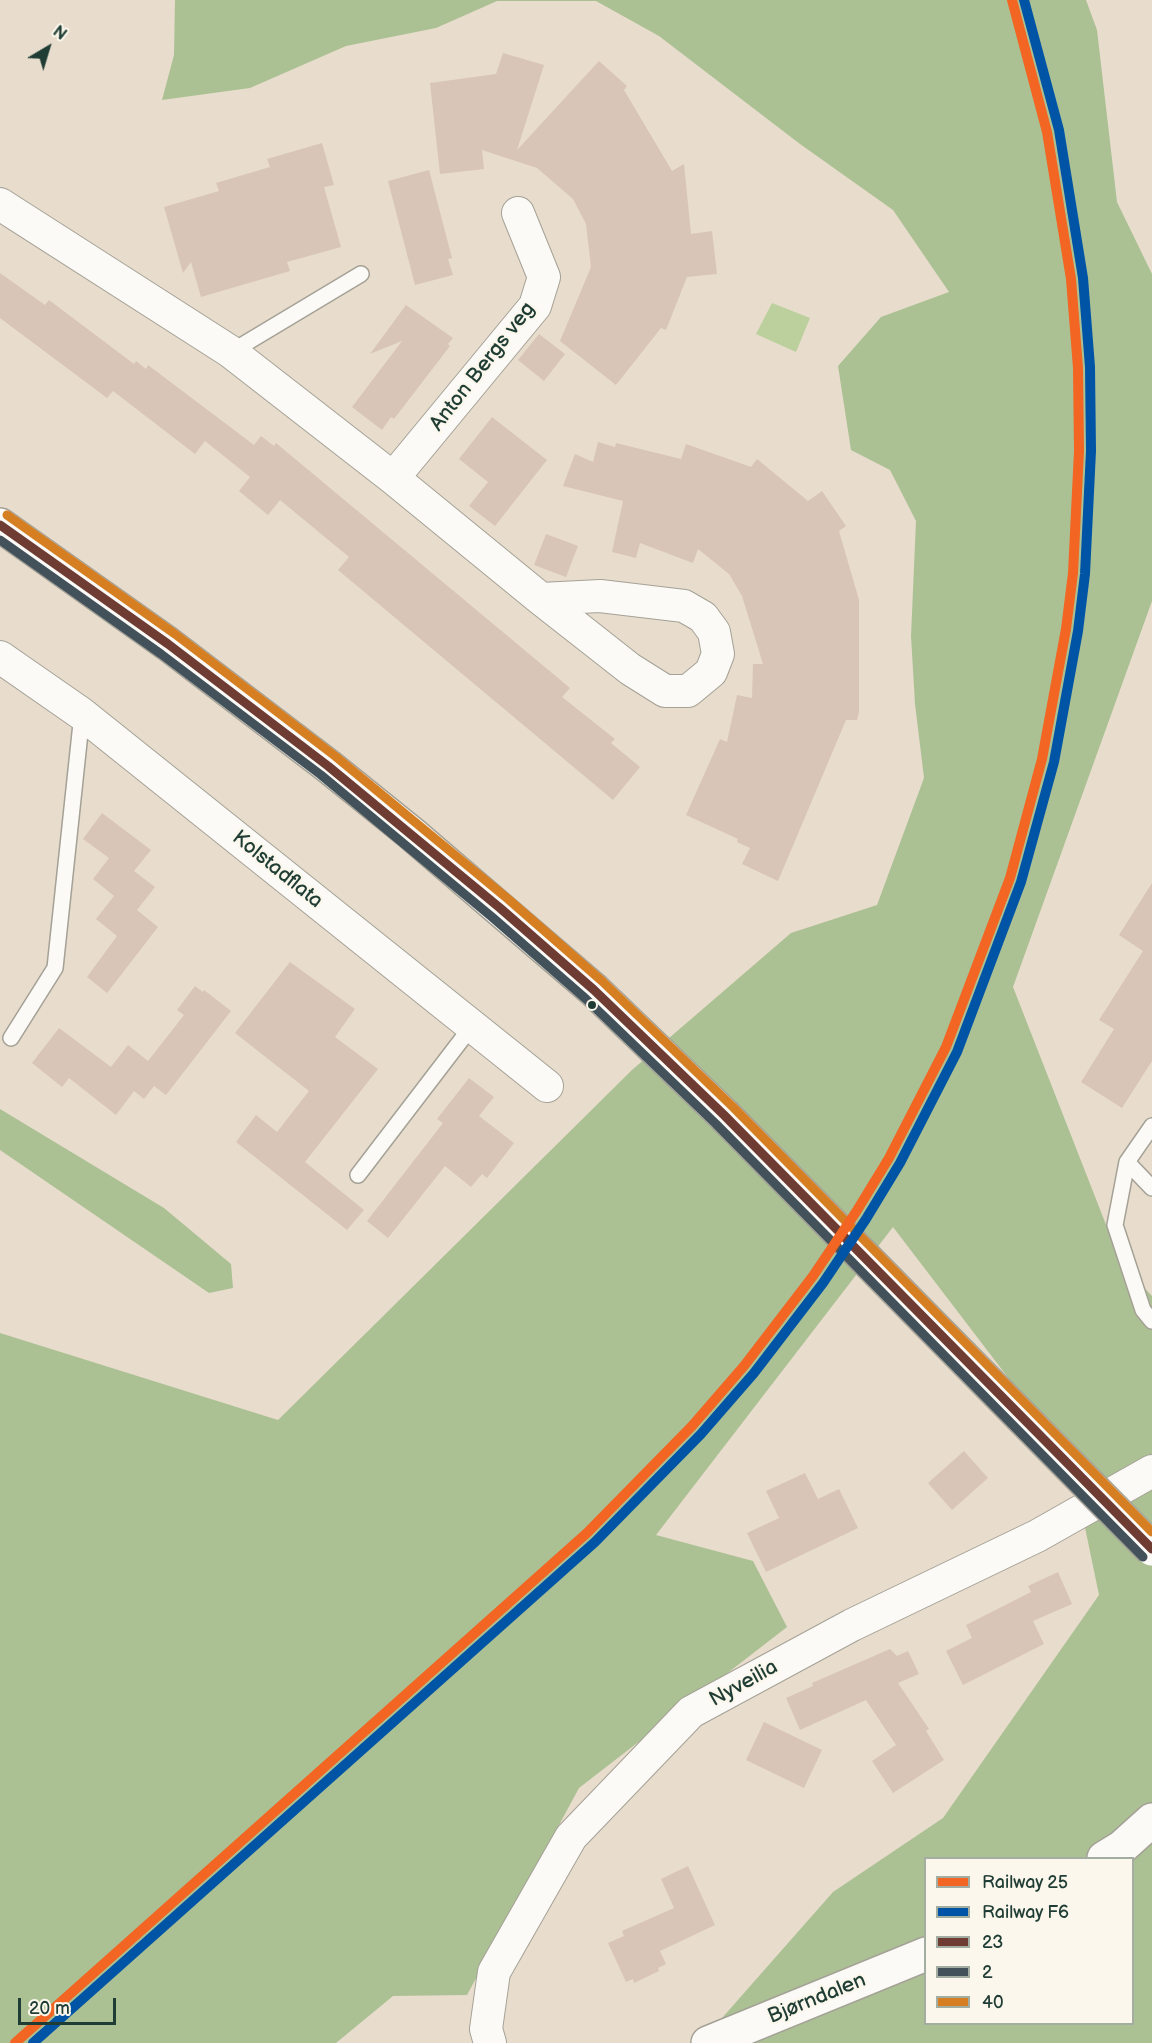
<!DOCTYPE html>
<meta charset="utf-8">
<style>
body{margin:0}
#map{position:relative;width:1152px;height:2043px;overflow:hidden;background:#e8dccc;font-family:"Balsamiq Sans",sans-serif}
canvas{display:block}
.legend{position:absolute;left:924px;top:1857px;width:210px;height:168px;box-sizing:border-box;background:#fbf7ec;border:2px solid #a3ada2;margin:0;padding:8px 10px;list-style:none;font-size:18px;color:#1f3d34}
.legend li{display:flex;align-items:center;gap:12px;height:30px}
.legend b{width:30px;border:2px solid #a3ada2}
.north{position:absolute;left:18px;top:18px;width:60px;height:60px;-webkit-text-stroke:4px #fbf7ec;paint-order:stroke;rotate:38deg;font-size:16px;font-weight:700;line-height:24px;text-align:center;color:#1f3d34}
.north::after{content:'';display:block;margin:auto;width:21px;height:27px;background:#1f3d34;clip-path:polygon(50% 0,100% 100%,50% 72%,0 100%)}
.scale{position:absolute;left:18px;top:1998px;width:98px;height:27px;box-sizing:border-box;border:3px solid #1f3d34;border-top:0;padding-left:8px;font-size:18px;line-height:21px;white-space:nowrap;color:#1f3d34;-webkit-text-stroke:4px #fbf7ec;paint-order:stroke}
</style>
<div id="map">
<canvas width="1152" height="2043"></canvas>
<ul class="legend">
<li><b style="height:8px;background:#f26522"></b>Railway 25</li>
<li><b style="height:8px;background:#0054a6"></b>Railway F6</li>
<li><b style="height:8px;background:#6e3c32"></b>23</li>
<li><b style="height:8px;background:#43525a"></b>2</li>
<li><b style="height:8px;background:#d67f22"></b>40</li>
</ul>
<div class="north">N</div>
<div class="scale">20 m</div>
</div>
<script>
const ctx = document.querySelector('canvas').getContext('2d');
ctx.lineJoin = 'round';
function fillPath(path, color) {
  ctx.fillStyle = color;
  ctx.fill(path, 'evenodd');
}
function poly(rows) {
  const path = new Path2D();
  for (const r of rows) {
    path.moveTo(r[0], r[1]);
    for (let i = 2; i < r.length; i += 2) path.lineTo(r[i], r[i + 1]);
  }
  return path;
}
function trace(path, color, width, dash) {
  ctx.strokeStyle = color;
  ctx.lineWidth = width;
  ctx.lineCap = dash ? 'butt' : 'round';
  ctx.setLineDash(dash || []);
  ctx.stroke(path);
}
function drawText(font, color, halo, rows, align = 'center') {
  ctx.font = font + ' "Balsamiq Sans",sans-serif';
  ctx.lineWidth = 4.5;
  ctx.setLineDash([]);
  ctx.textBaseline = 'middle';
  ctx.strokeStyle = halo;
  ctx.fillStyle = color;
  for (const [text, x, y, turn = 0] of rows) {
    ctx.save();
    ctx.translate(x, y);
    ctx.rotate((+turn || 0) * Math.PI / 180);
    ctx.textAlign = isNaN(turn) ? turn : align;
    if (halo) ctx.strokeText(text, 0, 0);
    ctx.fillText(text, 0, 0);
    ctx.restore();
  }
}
fillPath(poly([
 [772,303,810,318,796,352,756,334]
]), '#bbd09c');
fillPath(poly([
 [175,0,1086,0,1097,30,1117,202,1152,274,1152,601,1013,987,1121,1263,1152,1296,1152,2043,700,2043,833,1892,943,1818,1099,1595,1071,1460,893,1227,656,1535,753,1561,787,1627,579,1788,467,1995,393,1996,336,2043,0,2043,0,1333,278,1420,632,1070,791,933,877,905,924,778,915,704,911,636,916,521,890,470,851,450,838,366,881,317,949,292,893,210,800,144,659,36,596,1,497,1,436,28,346,46,250,88,162,100,174,55],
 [926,1858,1132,1858,1132,2024,926,2024],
 [0,1109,164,1208,231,1264,233,1288,209,1293,0,1150]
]), '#abc194');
fillPath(poly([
 [503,53,544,65,517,150,599,61,627,86,624,90,672,171,684,164,691,234,712,231,717,274,687,277,666,330,661,328,616,385,560,341,591,267,586,224,573,199,537,168,482,150,484,169,440,174,430,83,496,74],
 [322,143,334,185,324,187,341,247,287,262,290,271,201,297,191,262,183,273,164,207,219,191,216,183,270,167,267,159],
 [429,170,452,258,448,259,453,275,415,285,388,181],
 [0,273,45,305,49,300,134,364,136,361,146,369,148,365,254,445,261,436,274,446,276,443,570,688,562,697,615,739,611,743,640,767,613,800,338,570,349,557,280,500,268,515,239,491,250,477,205,441,195,454,113,391,107,398,0,318],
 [406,305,453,338,448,344,450,346,394,419,391,417,382,430,352,407,402,341,370,354],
 [539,334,565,354,544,381,518,360],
 [492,417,547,460,495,526,469,506,488,482,459,459],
 [598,442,615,447,616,443,681,459,686,444,751,467,757,459,808,501,822,491,846,526,839,531,859,600,859,712,857,720,846,720,778,881,742,864,750,848,737,842,738,839,686,815,720,739,727,742,737,695,752,698,753,664,763,664,742,596,729,574,698,549,693,563,640,543,636,558,612,552,623,501,563,486,575,454,593,462],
 [546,534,578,546,566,577,534,565],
 [102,813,151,850,134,871,155,887,137,910,158,927,107,993,87,977,117,936,96,919,114,896,93,879,109,858,83,839],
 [1152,883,1152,1061,1122,1108,1081,1082,1114,1029,1099,1020,1143,951,1119,935],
 [290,962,355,1009,335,1037,378,1069,305,1162,364,1210,347,1230,236,1142,256,1115,277,1132,309,1091,235,1033],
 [195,986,203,992,204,990,231,1011,166,1095,154,1086,144,1099,134,1091,116,1115,69,1078,62,1087,32,1063,59,1028,111,1067,128,1045,148,1061,184,1015,177,1010],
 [469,1078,494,1097,479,1116,514,1143,487,1178,482,1174,471,1187,445,1166,388,1238,367,1221,443,1123,437,1119],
 [964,1451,988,1478,952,1510,928,1483],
 [805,1473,818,1499,839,1489,858,1528,766,1572,747,1533,779,1518,766,1491],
 [1058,1572,1072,1604,1033,1621,1044,1644,963,1685,946,1651,972,1638,966,1625,1031,1592,1028,1586],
 [890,1649,897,1656,908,1651,919,1674,898,1683,929,1729,926,1731,944,1760,893,1793,872,1761,896,1745,866,1700,800,1730,786,1698,813,1686,812,1683],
 [764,1722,822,1750,804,1788,746,1760],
 [688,1866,715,1925,660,1951,666,1964,658,1968,659,1971,634,1983,633,1979,626,1982,608,1943,624,1936,622,1931,674,1908,661,1879]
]), '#d8c5b7');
const lane = poly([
 [231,352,361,274],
 [11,1038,55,968,82,714],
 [1152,1126,1127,1162,1115,1225,1143,1310,1152,1321],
 [1127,1162,1152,1188],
 [358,1175,472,1026]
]);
const street = poly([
 [0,204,231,352,393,478,541,599,630,669,665,691,688,691,711,672,718,654,714,632,703,617,684,606,600,596,541,599],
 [393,478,535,306,544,277,518,213],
 [0,657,82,714,547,1086],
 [490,2043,486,2029,494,1972,571,1837,691,1712,852,1625,1037,1536,1152,1471]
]);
const secondary = poly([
 [0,525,168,644,328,766,411,833,594,990,724,1115],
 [1104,1858,1122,1847,1152,1820],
 [708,2043,926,1954]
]);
trace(lane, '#a4a196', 18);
trace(street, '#a4a196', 34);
trace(secondary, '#a4a196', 36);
trace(lane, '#fcfaf7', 15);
trace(street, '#fcfaf7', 32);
trace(secondary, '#fcfaf7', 33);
const secondaryBridge = poly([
 [724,1115,1152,1549]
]);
trace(secondaryBridge, '#a4a196', 36, []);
trace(secondaryBridge, '#fcfaf7', 33);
trace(poly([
 [0,525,168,644,328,766,500,908,594,990,724,1115,1152,1549]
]), '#6e3c32', 9);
trace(poly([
 [0,540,161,654,321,775,492,917,586,999,716,1124,1143,1557]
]), '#43525a', 9);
trace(poly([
 [7,515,175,634,335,756,508,899,602,981,733,1107,1152,1532]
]), '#d67f22', 9);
trace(poly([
 [15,2043,587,1533,692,1426,744,1366,813,1276,856,1212,889,1158,946,1047,1010,878,1042,759,1066,629,1073,573,1079,451,1078,368,1071,279,1047,132,1012,0]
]), '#f26522', 10);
trace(poly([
 [33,2043,595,1542,701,1434,754,1373,823,1283,866,1219,900,1163,957,1052,1021,882,1054,762,1078,631,1085,574,1091,451,1090,367,1083,278,1059,130,1024,0]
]), '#0054a6', 10);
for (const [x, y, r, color] of [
 [592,1005,5,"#1f3d34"]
]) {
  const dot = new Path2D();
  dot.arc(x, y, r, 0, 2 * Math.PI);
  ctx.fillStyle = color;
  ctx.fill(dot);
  trace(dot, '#fbf7ec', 2);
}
drawText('21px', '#1f3d34', '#fbf7ec', [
 ["Anton Bergs veg",483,367,-52],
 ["Kolstadflata",277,870,39],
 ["Nyveilia",744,1684,-29],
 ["Bjørndalen",817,1999,-22]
]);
</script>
